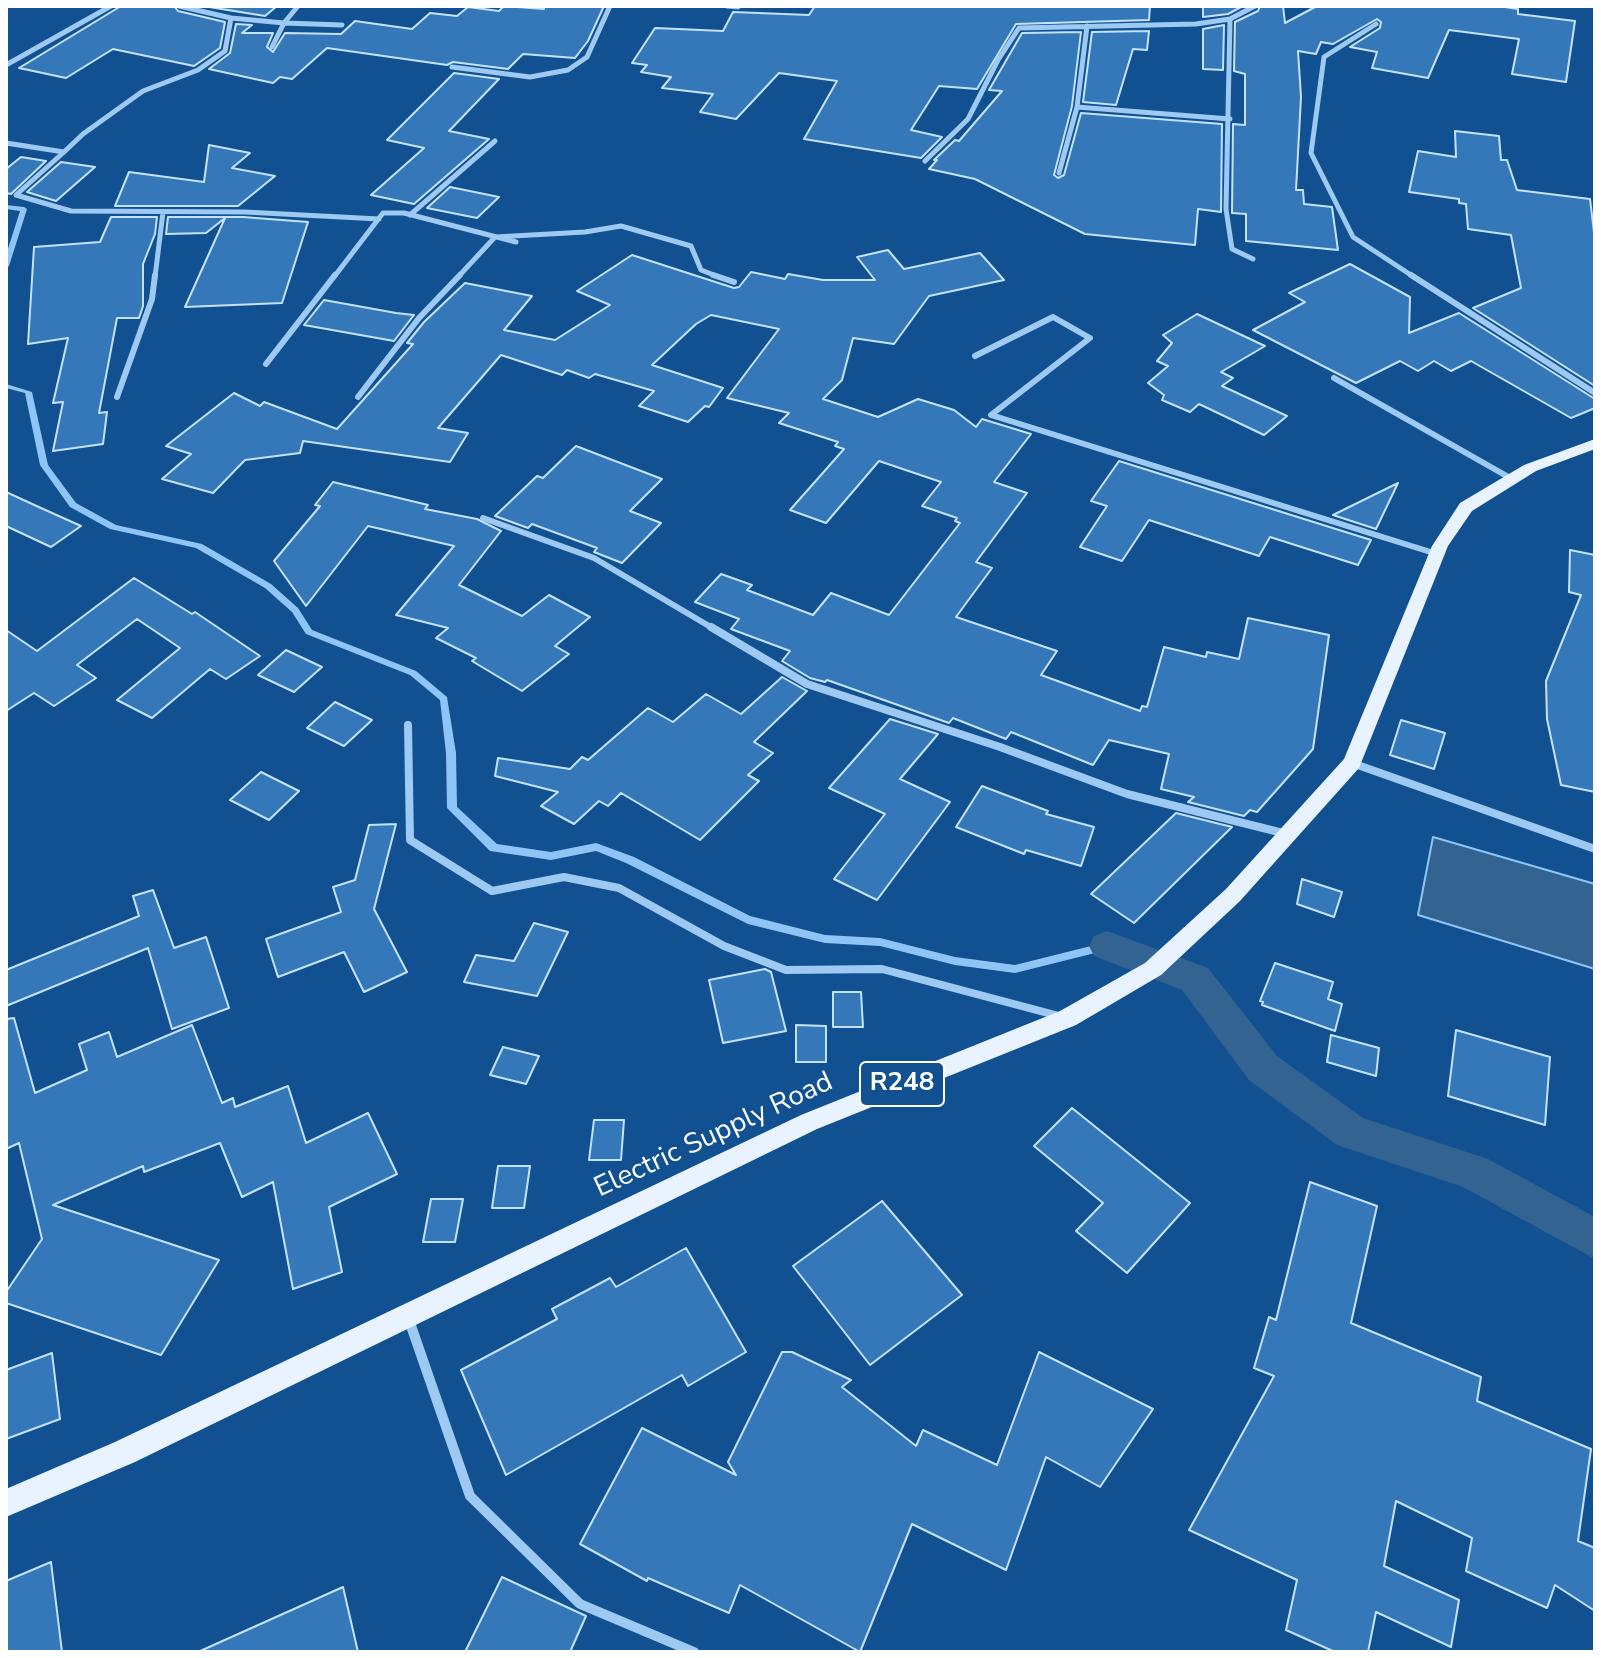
<!DOCTYPE html>
<style>
body{margin:0}
#map{position:relative;width:1601px;height:1658px;overflow:hidden;background:#115191;font-family:"Nunito Sans",sans-serif}
canvas{display:block}
.frame{position:absolute;inset:0;border:8px solid #fff;pointer-events:none}
</style>
<div id="map">
<canvas width="1601" height="1658"></canvas>
<div class="frame"></div>
</div>
<script>
const ctx = document.querySelector('canvas').getContext('2d');
ctx.lineJoin = 'round';
function fillPath(path, color) {
  ctx.fillStyle = color;
  ctx.fill(path, 'evenodd');
}
function poly(rows) {
  const path = new Path2D();
  for (const r of rows) {
    path.moveTo(r[0], r[1]);
    for (let i = 2; i < r.length; i += 2) path.lineTo(r[i], r[i + 1]);
  }
  return path;
}
function trace(path, color, width, dash) {
  ctx.strokeStyle = color;
  ctx.lineWidth = width;
  ctx.lineCap = dash ? 'butt' : 'round';
  ctx.setLineDash(dash || []);
  ctx.stroke(path);
}
function drawText(font, color, halo, rows, align = 'center') {
  ctx.font = font + ' "Nunito Sans",sans-serif';
  ctx.lineWidth = 6;
  ctx.setLineDash([]);
  ctx.textBaseline = 'middle';
  ctx.strokeStyle = halo;
  ctx.fillStyle = color;
  for (const [text, x, y, turn = 0] of rows) {
    ctx.save();
    ctx.translate(x, y);
    ctx.rotate((+turn || 0) * Math.PI / 180);
    ctx.textAlign = isNaN(turn) ? turn : align;
    if (halo) ctx.strokeText(text, 0, 0);
    ctx.fillText(text, 0, 0);
    ctx.restore();
  }
}
const water = poly([
 [1433,837,1595,884,1595,969,1418,915,1433,837]
]);
fillPath(water, '#336391');
trace(water, '#8fc5f6', 2);
fillPath(poly([
 [6,205,24,207,27,209,9,266,6,268,6,255,20,211,6,209,6,205],
 [6,384,32,392,48,465,76,503,116,525,202,544,271,584,298,608,312,630,416,671,447,697,456,753,457,807,497,844,551,852,596,843,634,857,750,916,825,935,880,938,955,957,1015,965,1107,942,1111,943,1112,946,1111,949,1015,973,955,965,880,946,825,943,748,924,626,863,596,851,551,860,490,851,447,808,446,753,440,700,410,675,306,634,292,612,265,588,196,548,110,529,70,507,40,465,25,393,6,388,6,384]
]), '#8fc5f6');
fillPath(poly([
 [1107,931,1208,968,1277,1056,1363,1118,1488,1159,1595,1217,1595,1259,1463,1187,1337,1145,1249,1080,1182,990,1094,956,1089,946,1094,936,1107,931]
]), '#336391');
const building = poly([
 [121,6,174,6,178,11,225,22,220,48,194,66,113,49,66,78,19,68,121,6],
 [203,6,277,6,265,16,203,6],
 [504,6,544,9,544,6,604,6,588,41,575,58,523,54,508,69,453,62,447,65,327,48,292,79,280,77,273,83,209,69,230,53,236,24,252,25,242,33,273,33,267,47,273,52,285,33,341,34,355,21,412,29,430,13,457,16,468,7,499,11,504,6],
 [815,6,1150,6,1149,20,1016,24,977,89,939,86,911,130,942,137,921,158,804,139,837,81,779,73,736,119,700,112,713,94,662,88,671,77,641,72,647,65,632,63,655,28,723,31,733,12,809,15,815,6],
 [1203,6,1243,6,1228,14,1203,17,1203,6],
 [1260,6,1283,6,1285,23,1317,6,1498,6,1518,9,1518,14,1575,21,1566,82,1512,74,1519,39,1449,30,1428,78,1372,68,1377,52,1350,47,1380,28,1381,22,1377,19,1333,44,1321,42,1316,54,1298,51,1301,97,1296,190,1303,190,1304,204,1332,207,1338,250,1246,241,1246,214,1232,213,1233,124,1245,125,1245,74,1234,71,1235,22,1258,11,1260,6],
 [1224,25,1223,70,1203,69,1203,29,1224,25],
 [1149,31,1147,50,1133,49,1116,105,1083,102,1092,32,1149,31],
 [1081,32,1072,106,1054,175,1058,178,1064,175,1081,113,1222,124,1221,212,1198,209,1195,245,1085,234,975,179,929,169,937,160,934,160,955,140,959,141,1002,91,989,90,1022,33,1081,32],
 [454,73,499,79,449,131,489,139,414,204,371,195,424,148,387,140,454,73],
 [1455,131,1499,136,1501,160,1507,160,1517,190,1590,199,1595,241,1595,386,1473,308,1521,288,1511,235,1468,229,1466,204,1459,203,1459,199,1409,192,1418,151,1456,157,1455,131],
 [209,145,250,153,232,168,275,176,238,206,115,206,129,172,204,182,209,145],
 [21,157,46,161,11,194,6,193,6,169,21,157],
 [61,162,95,167,56,201,27,192,61,162],
 [450,187,499,197,477,218,427,208,450,187],
 [111,217,157,217,155,234,143,264,143,306,139,318,117,318,99,413,107,412,103,444,53,451,63,402,53,403,68,338,28,344,34,247,100,242,111,217],
 [168,217,243,217,308,222,282,303,185,307,225,218,206,233,166,234,168,217],
 [888,250,904,269,980,253,1004,280,929,296,894,344,853,338,842,380,823,399,878,417,918,399,954,410,976,427,982,419,1031,434,994,482,1027,493,976,562,992,568,956,617,1057,651,1041,675,1140,711,1142,706,1147,707,1164,647,1206,657,1207,652,1239,659,1248,618,1329,635,1313,749,1257,812,1250,810,1244,816,1188,802,1194,797,1161,789,1169,754,1109,740,1093,765,1011,732,1006,739,953,718,949,723,827,680,825,682,810,678,782,661,790,651,731,629,739,619,695,602,721,574,752,585,747,590,813,615,831,593,889,615,960,523,955,521,957,518,922,506,941,482,879,461,826,523,790,510,844,449,835,446,838,442,779,423,789,413,727,398,779,329,711,315,696,324,652,365,723,388,709,407,705,406,688,422,639,406,654,391,595,374,589,378,567,370,562,375,501,355,438,428,468,433,450,462,303,441,300,453,245,460,213,493,162,479,191,454,166,446,234,393,260,406,264,402,337,429,413,344,407,343,424,322,465,283,532,296,504,330,555,340,610,305,577,291,632,255,734,288,739,287,751,272,785,279,788,274,823,280,875,280,857,257,888,250],
 [1350,264,1410,297,1409,333,1459,313,1595,399,1595,408,1571,418,1471,361,1451,371,1434,361,1418,371,1400,361,1356,383,1253,330,1305,302,1289,293,1350,264],
 [324,300,396,313,414,315,394,341,304,325,324,300],
 [1197,314,1265,346,1221,372,1233,378,1222,386,1287,416,1264,435,1199,404,1190,412,1162,400,1164,395,1148,383,1168,366,1157,361,1172,343,1163,335,1197,314],
 [576,446,662,479,630,511,661,523,622,563,594,552,597,548,532,524,528,528,495,516,537,476,543,478,576,446],
 [1119,461,1371,540,1358,565,1270,537,1259,556,1149,520,1122,561,1080,547,1107,506,1091,501,1119,461],
 [333,482,428,505,425,509,477,519,501,531,459,585,522,616,549,595,590,617,555,646,569,654,522,691,472,661,476,658,436,638,448,628,396,615,454,546,368,526,306,606,274,561,320,506,315,505,333,482],
 [1398,483,1376,529,1333,515,1398,483],
 [6,492,41,508,81,526,51,547,6,526,6,492],
 [1570,550,1595,555,1595,792,1561,785,1547,719,1546,681,1581,595,1569,592,1570,550],
 [134,578,192,614,195,612,260,656,226,679,210,669,152,718,117,700,180,648,137,619,77,665,96,678,54,706,34,693,6,711,6,630,37,651,134,578],
 [286,650,322,667,294,692,258,675,286,650],
 [782,677,807,691,754,742,773,753,748,775,759,781,700,840,621,793,608,806,599,801,574,824,541,806,558,792,495,776,498,758,570,769,582,757,588,760,648,708,673,722,706,694,741,714,782,677],
 [335,702,372,720,344,746,307,728,335,702],
 [890,719,938,734,900,779,950,802,877,900,834,879,885,814,829,788,890,719],
 [1401,720,1445,733,1434,769,1390,755,1401,720],
 [261,772,299,791,269,820,230,800,261,772],
 [982,786,1048,811,1046,814,1094,827,1081,866,1026,850,1024,854,956,827,982,786],
 [1176,813,1232,827,1134,923,1091,894,1176,813],
 [396,824,374,909,407,972,364,992,344,952,278,977,266,939,341,912,333,887,355,880,369,825,396,824],
 [1302,879,1342,892,1334,917,1297,904,1302,879],
 [153,890,174,948,206,937,229,1008,172,1029,148,948,6,1006,6,970,139,916,133,896,153,890],
 [534,923,568,932,537,996,464,982,476,955,514,961,534,923],
 [1275,963,1333,982,1328,999,1342,1004,1335,1031,1262,1005,1263,1002,1260,1001,1275,963],
 [765,969,771,972,786,1031,723,1043,709,980,765,969],
 [833,992,861,992,863,1027,833,1027,833,992],
 [14,1018,35,1093,87,1070,79,1044,109,1032,117,1057,192,1025,222,1103,233,1098,235,1107,288,1086,306,1143,368,1113,397,1174,329,1207,342,1272,293,1289,273,1182,242,1197,220,1143,144,1172,143,1166,53,1205,219,1260,161,1355,6,1303,6,1292,42,1239,19,1143,6,1149,6,1019,14,1018],
 [796,1025,826,1026,826,1062,796,1062,796,1025],
 [1456,1030,1550,1057,1545,1125,1448,1096,1456,1030],
 [1331,1035,1379,1048,1376,1076,1327,1062,1331,1035],
 [503,1047,539,1056,526,1084,490,1075,503,1047],
 [1072,1108,1190,1203,1127,1273,1076,1231,1103,1203,1034,1146,1072,1108],
 [594,1120,624,1120,621,1160,589,1160,594,1120],
 [498,1166,530,1166,524,1208,492,1208,498,1166],
 [1310,1182,1377,1206,1351,1323,1481,1377,1477,1401,1591,1449,1578,1541,1595,1548,1595,1611,1555,1585,1547,1608,1466,1571,1472,1538,1396,1501,1384,1566,1459,1600,1451,1647,1376,1612,1368,1652,1335,1652,1286,1630,1297,1580,1189,1530,1274,1376,1254,1368,1269,1317,1276,1320,1310,1182],
 [431,1199,463,1199,455,1242,423,1242,431,1199],
 [882,1201,962,1295,870,1365,793,1266,882,1201],
 [686,1248,746,1352,688,1386,682,1375,506,1475,461,1370,557,1319,552,1309,610,1278,616,1287,686,1248],
 [782,1352,792,1352,851,1380,842,1387,916,1446,923,1430,997,1465,1039,1352,1153,1409,1100,1487,1046,1457,1006,1570,912,1524,860,1652,740,1585,729,1613,648,1578,647,1581,580,1544,642,1428,736,1475,728,1462,782,1352],
 [52,1353,60,1419,6,1439,6,1370,52,1353],
 [51,1562,62,1652,6,1652,6,1581,51,1562],
 [502,1577,586,1616,570,1652,465,1652,502,1577],
 [343,1587,358,1652,198,1652,343,1587]
]);
fillPath(building, '#3578b9');
trace(building, '#c5e2fd', 2);
trace(poly([
 [179,6,231,18,284,23,298,6],
 [727,6,738,7],
 [1230,19,1226,209,1232,249,1253,259],
 [1376,24,1324,57,1311,153,1353,237,1414,277],
 [272,47,284,23,342,25],
 [6,65,111,6],
 [452,67,530,77,568,70,587,57,610,6],
 [1077,107,1230,119],
 [6,143,64,152,16,195,71,211,245,212,379,219],
 [64,152,83,134,143,91,198,70,225,51,231,18],
 [925,161,968,119,998,60,1019,28,1196,24,1230,19,1255,6],
 [1059,173,1077,107,1087,26],
 [410,215,495,141],
 [155,277,163,212],
 [334,277,383,213,404,213,516,242],
 [458,277,495,237,585,232,621,226,691,246,701,270,719,277]
]), '#9dc9f2', 5);
trace(poly([
 [713,275,734,282],
 [1411,275,1595,393],
 [975,356,1053,317,1090,338,991,415,1437,554],
 [266,364,335,275],
 [1334,378,1512,479],
 [117,397,152,299,155,275],
 [358,397,419,318,460,275],
 [483,518,594,558,714,629]
]), '#9dc9f2', 6);
trace(poly([
 [711,627,807,684,1000,747,1127,794,1287,834],
 [408,725,410,840,492,891,564,877,619,888,724,946,786,970,882,969,1059,1016],
 [1352,763,1595,849]
]), '#9dc9f2', 8);
trace(poly([
 [409,1320,470,1496,580,1604,694,1652]
]), '#9dc9f2', 10);
fillPath(poly([
 [1595,439,1595,449,1536,471,1472,511,1448,546,1359,768,1240,901,1161,975,1076,1025,817,1129,135,1462,6,1517,6,1489,115,1442,801,1115,1060,1011,1145,963,1226,889,1344,759,1432,546,1460,503,1524,465,1595,439]
]), '#e9f3ff');
for (const [x, y, w] of [
 [902,1084,84]
]) {
  const box = new Path2D();
  box.roundRect(x - w / 2, y - 22, w, 44, 6);
  ctx.fillStyle = '#115191';
  ctx.fill(box);
  trace(box, '#fff', 2);
}
drawText('bold 26px', '#fff', null, [
 ["R248",902,1084]
]);
drawText('28px', '#fff', '#115191', [
 ["Electric Supply Road",714,1136,-25]
]);
</script>
